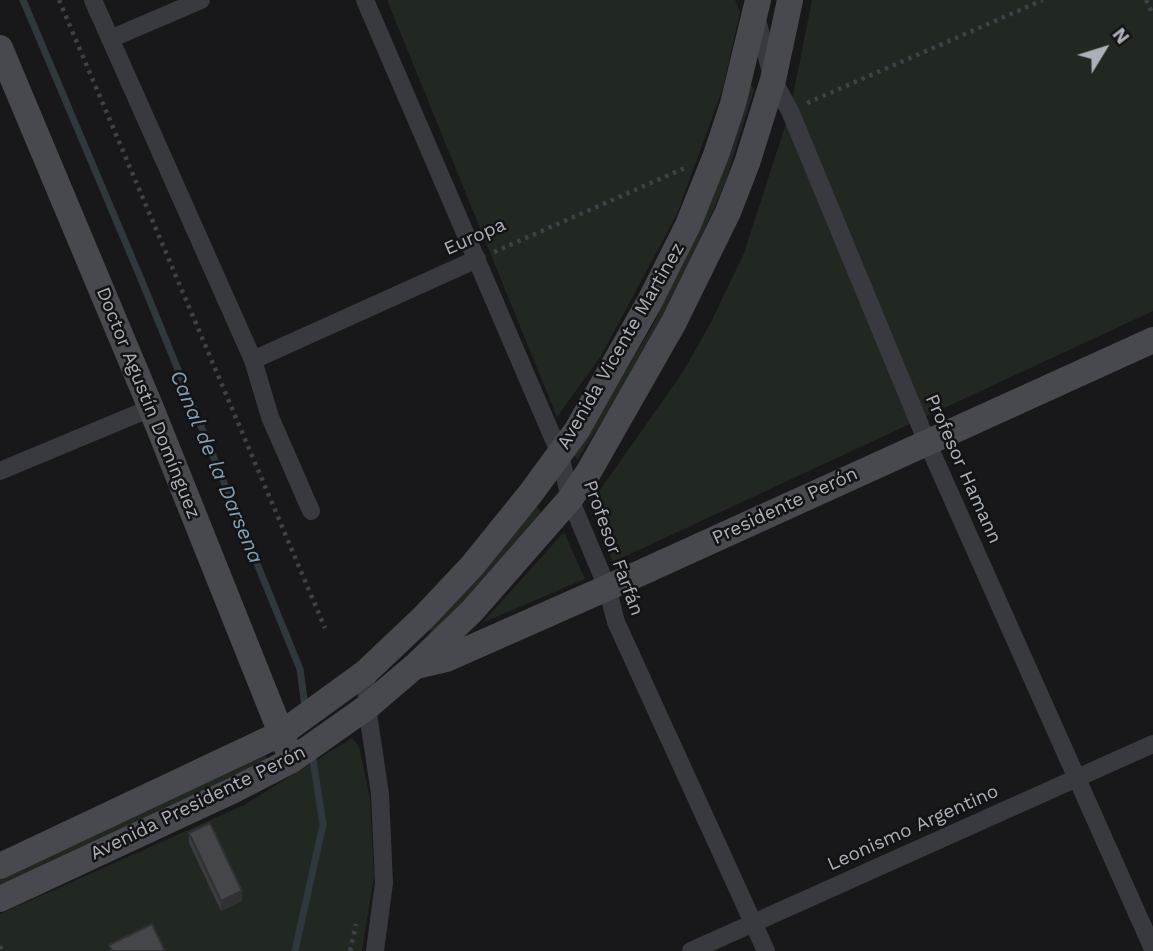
<!DOCTYPE html>
<meta charset="utf-8">
<style>
body{margin:0}
#map{position:relative;width:1153px;height:951px;overflow:hidden;background:#18181a;font-family:"Work Sans",sans-serif}
canvas{display:block}
.north{position:absolute;left:1069px;top:14px;width:70px;height:70px;-webkit-text-stroke:5px #131315;paint-order:stroke;rotate:52deg;font-size:19px;font-weight:700;line-height:28px;text-align:center;color:#abb0b9}
.north::after{content:'';display:block;margin:auto;width:24px;height:32px;background:#abb0b9;clip-path:polygon(50% 0,100% 100%,50% 72%,0 100%)}
</style>
<div id="map">
<canvas width="1153" height="951"></canvas>
<div class="north">N</div>
</div>
<script>
const ctx = document.querySelector('canvas').getContext('2d');
ctx.lineJoin = 'round';
function fillPath(path, color) {
  ctx.fillStyle = color;
  ctx.fill(path, 'evenodd');
}
function poly(rows) {
  const path = new Path2D();
  for (const r of rows) {
    path.moveTo(r[0], r[1]);
    for (let i = 2; i < r.length; i += 2) path.lineTo(r[i], r[i + 1]);
  }
  return path;
}
function trace(path, color, width, dash) {
  ctx.strokeStyle = color;
  ctx.lineWidth = width;
  ctx.lineCap = dash ? 'butt' : 'round';
  ctx.setLineDash(dash || []);
  ctx.stroke(path);
}
function drawText(font, color, halo, rows, align = 'center') {
  ctx.font = font + ' "Work Sans",sans-serif';
  ctx.lineWidth = 5;
  ctx.setLineDash([]);
  ctx.textBaseline = 'middle';
  ctx.strokeStyle = halo;
  ctx.fillStyle = color;
  for (const [text, x, y, turn = 0] of rows) {
    ctx.save();
    ctx.translate(x, y);
    ctx.rotate((+turn || 0) * Math.PI / 180);
    ctx.textAlign = isNaN(turn) ? turn : align;
    if (halo) ctx.strokeText(text, 0, 0);
    ctx.fillText(text, 0, 0);
    ctx.restore();
  }
}
fillPath(poly([
 [387,0,735,0,740,12,723,88,677,214,601,356,557,417],
 [812,0,1153,0,1153,311,613,562,589,500,602,487,683,372,711,322,744,253,790,111],
 [750,84,754,90,725,183,688,267,654,334,612,406,577,460,573,451,613,393,654,323,684,258],
 [536,506,541,512,471,593,432,635,428,628],
 [564,532,585,579,482,623],
 [352,738,359,746,370,799,374,877,362,951,0,951,0,914,244,805],
 [265,754,268,760,0,885,0,877]
]), '#202821');
trace(poly([
 [23,0,141,279,300,669,305,707],
 [295,951,323,825,312,753]
]), '#2e383d', 7);
trace(poly([
 [59,0,325,628],
 [1146,0,1153,15],
 [807,103,1043,0],
 [494,252,685,168],
 [0,946,2,951],
 [350,951,356,924]
]), '#3f4146', 4.5, [3.5, 5]);
trace(poly([
 [93,0,253,360,270,417,311,511],
 [365,0,560,454,570,499,607,587,616,622,766,951],
 [756,16,773,80,790,111,927,442,1153,949],
 [110,39,201,0],
 [253,360,477,259],
 [0,471,151,408],
 [366,672,367,707,380,794,384,883,375,951],
 [691,951,1153,744]
]), '#393a3f', 18);
trace(poly([
 [0,48,151,408,287,748],
 [416,666,446,659,636,575,1153,340],
 [0,866,282,733,366,672,424,617,472,566,531,493,577,430,650,301,688,225,716,155,733,104,758,0],
 [0,899,234,790,292,760,367,707,415,666,472,611,570,499,588,473,674,322,728,212,747,163,773,80,790,0]
]), '#47494e', 26);
fillPath(poly([
 [189,833,242,901,221,911,189,843]
]), '#3b3c40');
fillPath(poly([
 [242,891,242,901,221,911,221,901]
]), '#303134');
const building = poly([
 [210,823,242,891,221,901,189,833,210,823],
 [152,924,165,951,112,951,109,945,152,924]
]);
fillPath(building, '#45464a');
trace(building, '#303134', 2);
drawText('19px', '#abb0b9', '#131315', [
 ["Europa",475,237,-24],
 ["Avenida Vicente Martinez",621,346,-60],
 ["Doctor Agustín Domínguez",148,403,68],
 ["Profesor Hamann",963,469,66],
 ["Presidente Perón",785,506,-25],
 ["Profesor Farfán",613,548,70],
 ["Avenida Presidente Perón",198,803,-26],
 ["Leonismo Argentino",913,828,-24]
]);
drawText('italic 21px', '#849fb2', '#131315', [
 ["Canal de la Darsena",216,467,67]
]);
</script>
